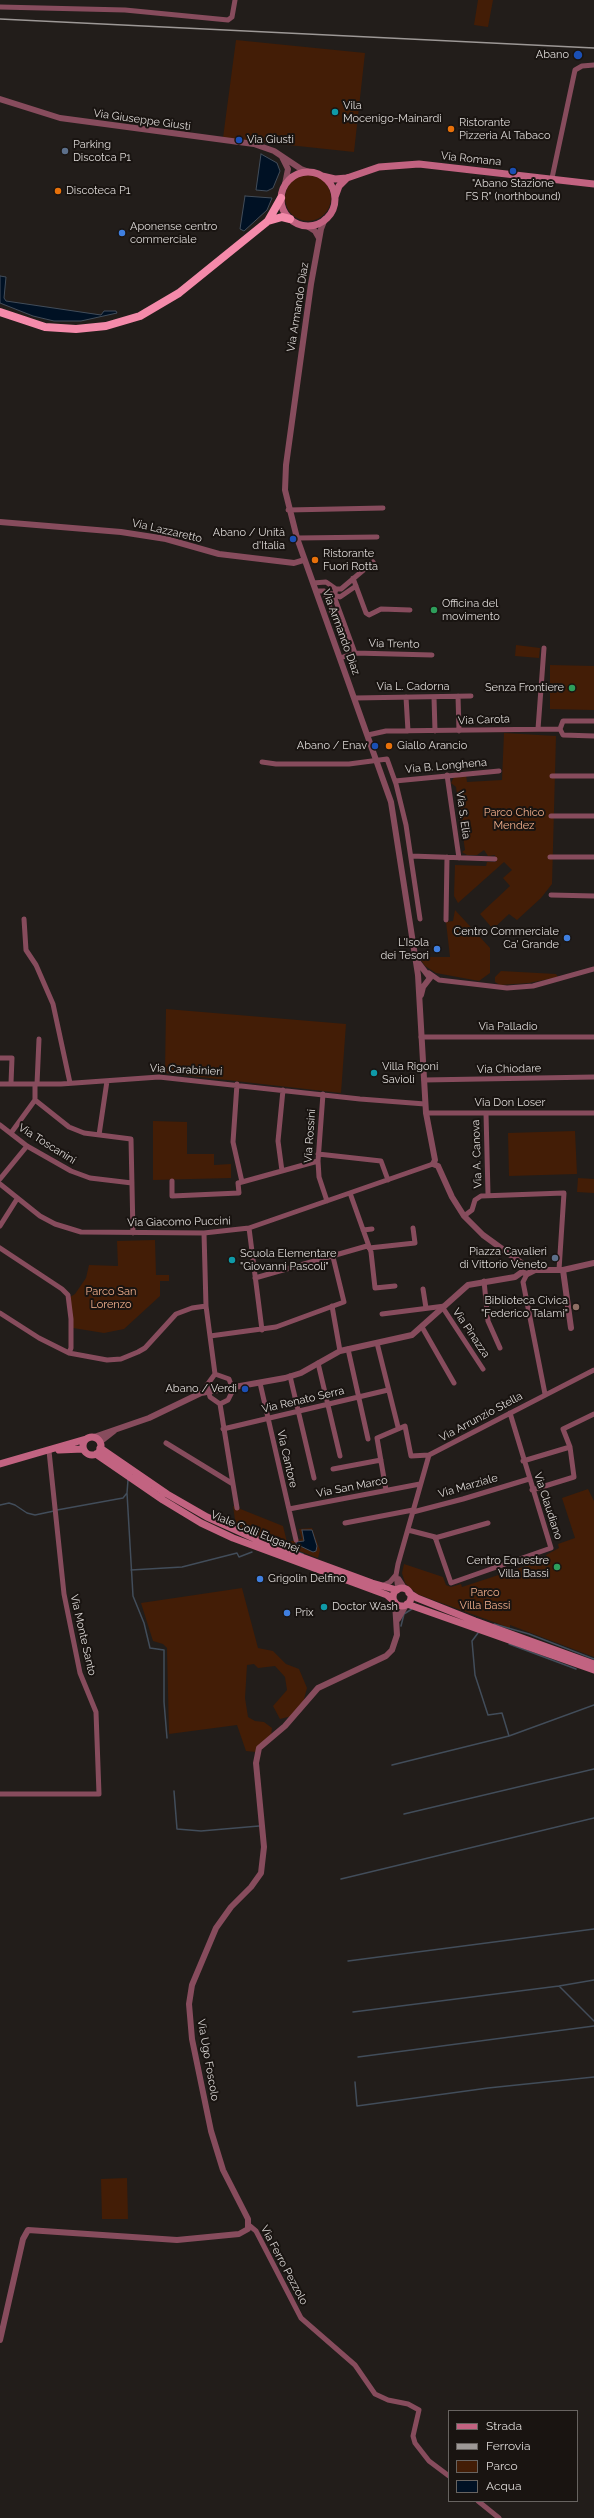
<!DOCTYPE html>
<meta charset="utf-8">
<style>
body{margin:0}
#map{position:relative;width:594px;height:2518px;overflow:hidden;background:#221d1a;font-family:Raleway,sans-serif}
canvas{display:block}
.legend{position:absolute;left:448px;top:2410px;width:130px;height:92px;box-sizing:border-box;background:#191411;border:1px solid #676360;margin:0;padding:5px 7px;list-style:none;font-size:12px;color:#ddd9d7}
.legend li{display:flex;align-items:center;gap:8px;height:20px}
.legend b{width:20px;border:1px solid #676360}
</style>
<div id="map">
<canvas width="594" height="2518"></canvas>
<ul class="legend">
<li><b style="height:5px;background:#c26381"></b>Strada</li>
<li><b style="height:5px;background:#9d9896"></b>Ferrovia</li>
<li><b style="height:11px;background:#431d06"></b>Parco</li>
<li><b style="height:11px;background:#001124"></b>Acqua</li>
</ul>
</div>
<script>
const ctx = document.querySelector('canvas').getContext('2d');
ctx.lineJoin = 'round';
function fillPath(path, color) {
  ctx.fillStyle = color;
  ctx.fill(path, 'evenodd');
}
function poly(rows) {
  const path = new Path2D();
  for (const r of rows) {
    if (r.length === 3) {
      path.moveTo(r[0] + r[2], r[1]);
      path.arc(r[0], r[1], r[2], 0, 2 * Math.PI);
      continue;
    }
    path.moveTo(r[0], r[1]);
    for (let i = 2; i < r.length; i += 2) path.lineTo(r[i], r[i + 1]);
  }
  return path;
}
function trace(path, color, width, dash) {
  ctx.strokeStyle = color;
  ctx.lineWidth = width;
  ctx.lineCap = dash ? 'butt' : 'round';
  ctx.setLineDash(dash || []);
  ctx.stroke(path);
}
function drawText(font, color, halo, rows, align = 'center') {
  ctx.font = font + ' Raleway,sans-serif';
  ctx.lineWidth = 4;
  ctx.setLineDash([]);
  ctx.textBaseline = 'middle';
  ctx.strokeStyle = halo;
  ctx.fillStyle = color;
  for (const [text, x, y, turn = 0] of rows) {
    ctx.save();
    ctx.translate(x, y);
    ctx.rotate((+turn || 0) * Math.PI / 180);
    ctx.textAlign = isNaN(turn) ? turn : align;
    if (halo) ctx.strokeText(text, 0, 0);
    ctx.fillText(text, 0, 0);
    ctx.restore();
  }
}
fillPath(poly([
 [478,0,493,0,488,27,474,25],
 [236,40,365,53,354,152,223,138],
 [308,198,23],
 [516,645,540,648,539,658,515,656],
 [550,665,594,666,594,710,550,709],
 [504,733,556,736,552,884,541,898,517,920,509,914,493,929,480,914,510,886,503,878,512,870,504,862,458,903,454,896,455,865,486,866,487,862,496,862,495,855,488,856,484,850,477,855,467,855,462,852,465,850,456,787,451,783,454,777,466,775,467,782,502,780],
 [455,910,490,948,490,973,479,981,436,973,425,966,419,957,450,957,446,922,453,921],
 [501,971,556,974,558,977,529,983,500,985,495,982,495,977],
 [166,1009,346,1024,341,1093,165,1073],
 [153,1121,187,1122,187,1154,214,1154,214,1165,231,1164,231,1178,153,1180],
 [575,1131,577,1174,509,1176,508,1133],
 [578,1178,594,1179,594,1193,577,1192],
 [155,1240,156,1275,169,1275,169,1281,160,1281,160,1296,124,1329,104,1333,73,1328,70,1297,75,1294,86,1278,89,1265,118,1266,117,1241],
 [588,1489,594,1501,594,1657,510,1625,510,1628,417,1594,405,1583,402,1573,404,1564,443,1577,446,1585,451,1587,461,1584,462,1587,547,1559,546,1555,559,1548,558,1544,575,1538,562,1498],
 [233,1506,283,1526,287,1542,302,1539,299,1529,312,1528,320,1550,318,1558,236,1527],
 [242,1588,258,1648,273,1651,286,1664,299,1669,307,1688,303,1703,292,1716,280,1719,273,1706,287,1690,285,1677,275,1666,258,1668,254,1664,247,1665,245,1698,248,1717,255,1721,264,1722,272,1728,271,1736,256,1752,246,1751,237,1725,169,1734,167,1648,163,1644,153,1641,141,1603],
 [127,2178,128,2219,102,2219,101,2179]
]), '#431d06');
const water = poly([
 [261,154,277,163,280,171,273,188,267,191,256,190,261,154],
 [245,196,272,198,267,210,244,231,240,229,245,196],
 [0,276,6,277,4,298,6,301,101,315,104,311,116,311,117,313,81,321,54,321,33,316,0,303,0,276],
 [302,1530,312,1530,317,1546,316,1551,313,1552,296,1544,296,1542,304,1541,302,1530]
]);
fillPath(water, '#001124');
trace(water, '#424d5a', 1);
trace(poly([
 [127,1493,133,1596,144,1623,150,1648,164,1650,164,1702,167,1738],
 [0,1505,9,1503,15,1505,27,1513,35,1515,54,1511],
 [57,1510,123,1498,127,1493,128,1480],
 [262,1538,303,1554],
 [131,1570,182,1567,237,1553,239,1557,252,1552],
 [494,1624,529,1634,594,1659],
 [401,1626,404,1614,412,1609],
 [478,1633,472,1641,475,1675,488,1715,502,1713,509,1736],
 [509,1644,576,1669],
 [392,1765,509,1736,594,1705],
 [174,1791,177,1829,201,1831,259,1826],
 [404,1814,594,1769],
 [341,1879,594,1818],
 [348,1961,594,1929],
 [594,1980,559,1986,594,2021],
 [353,2012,559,1986],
 [358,2057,594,2026],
 [355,2082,357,2106,488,2088,594,2077]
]), '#424d5a', 1.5);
trace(poly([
 [0,7,125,10,228,20,232,17,235,0],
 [552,178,575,70,582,66,594,65],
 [288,510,383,508],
 [297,538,377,537],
 [353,578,366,613,369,615,381,609,410,610],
 [313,583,326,582,336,589,341,589,373,562],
 [336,589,334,596,355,653],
 [316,591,324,591,340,597,356,586],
 [324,591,346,650],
 [340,658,355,653,432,655],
 [458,696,459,731],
 [406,697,408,731],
 [434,697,435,731],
 [355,698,471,696],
 [594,721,563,721,560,729,563,735,594,736],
 [538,729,544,648],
 [368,735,386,731,560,729],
 [262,762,276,764,349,764,387,759,396,784,406,825,420,919],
 [447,775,459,858],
 [552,776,594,776],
 [395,781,499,771],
 [551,816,594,816],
 [411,856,495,859],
 [550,857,594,857],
 [551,895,594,896],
 [24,919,26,950,36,965,53,1004,70,1083],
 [446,920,447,857],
 [429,973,439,980,507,988,533,986,594,969],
 [421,1037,594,1037],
 [0,1058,12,1058,11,1083],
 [424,1080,594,1077],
 [0,1084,61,1084,159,1077,360,1099,425,1104],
 [37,1084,39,1039],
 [237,1084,233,1142,242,1182],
 [323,1094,318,1161,319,1177,327,1201],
 [35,1100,69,1127,84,1133,131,1139,133,1233],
 [426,1113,594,1113],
 [486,1113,488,1194],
 [0,1125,27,1146,71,1171,90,1178,132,1183],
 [11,1133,35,1100,35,1084],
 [99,1135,107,1081],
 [318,1154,381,1161,388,1180],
 [282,1171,278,1141,283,1090],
 [0,1179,27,1146],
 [172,1181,172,1196,239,1193,238,1183,242,1182,318,1161],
 [0,1184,40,1216,55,1224,81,1232,204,1233,249,1228,433,1164],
 [350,1193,371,1252,375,1288,395,1286],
 [464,1216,472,1210,475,1200,481,1196,564,1193,559,1270],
 [0,1226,17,1199],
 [249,1228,262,1330],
 [363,1230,372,1229],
 [204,1233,206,1306,215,1374],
 [0,1248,62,1289,68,1295,71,1319,71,1348,69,1353],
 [369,1248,415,1243,413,1228],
 [527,1274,523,1282,545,1394],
 [255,1278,367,1246],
 [484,1281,488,1321,500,1348],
 [423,1289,426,1308],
 [332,1306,340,1351],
 [443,1308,483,1369],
 [0,1313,39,1338,69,1353,107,1360,121,1359,138,1352,145,1348,176,1314,192,1308,206,1306],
 [382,1314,445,1306],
 [422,1327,454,1383],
 [210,1336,276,1327,344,1302,333,1257],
 [377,1343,398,1427],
 [348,1349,368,1439],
 [318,1363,340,1456],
 [215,1374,229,1379,233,1390,228,1400,220,1404,210,1397,207,1385,215,1374],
 [290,1376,314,1478],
 [260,1383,296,1540],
 [223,1429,388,1390],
 [166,1443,233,1484,220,1404],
 [523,1461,570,1447],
 [333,1469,381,1460],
 [233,1484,237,1508],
 [386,1490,377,1438,405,1426,411,1456,429,1455],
 [532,1490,574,1477,570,1447,563,1429,594,1414],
 [289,1509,420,1484],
 [413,1512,463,1499,529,1479],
 [345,1523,413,1510],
 [408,1530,435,1537,451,1583,551,1548,510,1413],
 [435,1538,488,1523],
 [399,1579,406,1590],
 [382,1586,390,1582,396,1575],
 [398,1590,396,1575,398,1564,429,1455,594,1370],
 [0,1794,99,1794,96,1712,80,1673,64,1594,49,1451],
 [250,2226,256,2231,301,2318,355,2365,375,2394,388,2400,408,2404,419,2410,413,2436,415,2443,429,2461,449,2476],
 [478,2501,499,2518]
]), '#874c5d', 5);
trace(poly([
 [0,99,60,118,254,144,274,151,301,169,309,172],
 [282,157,288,169,285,184],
 [325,219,321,229,311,284,286,465,285,490,297,538,391,802,418,975,426,1113,435,1160,433,1164,438,1166],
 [307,226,315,231,319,238],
 [0,522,121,532,166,539,219,554,294,563,304,560],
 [417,961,430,978,423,987,421,995],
 [438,1166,452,1197,464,1216,483,1235,523,1264],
 [523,1264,533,1265,535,1270],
 [535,1270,563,1270,594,1263],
 [563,1270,571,1328],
 [522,1272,527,1274,535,1270],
 [94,1437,149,1418,201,1393,285,1378,301,1373,340,1351,412,1335,468,1285,515,1277,522,1272],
 [100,1442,114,1431],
 [398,1619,406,1605],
 [0,2340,23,2239,28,2230,177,2240,239,2234,248,2229,248,2219,223,2170,211,2131,192,2039,189,2004,192,1985,216,1928,231,1907,251,1887,261,1873,264,1847,256,1763,259,1748,285,1726,318,1688,386,1656,392,1650,397,1635,395,1602]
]), '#874c5d', 6);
trace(poly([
 [308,199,27],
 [322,176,335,179,347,178,379,167,419,164,594,184],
 [335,197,339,186,347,178],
 [92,1446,9],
 [100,1448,167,1494,207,1517,269,1545,372,1583,397,1590],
 [59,1450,83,1449],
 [96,1454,163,1500,201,1523,233,1538,387,1595,394,1601],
 [0,1464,86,1439],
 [402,1597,9],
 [409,1593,417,1598,475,1621,594,1664],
 [407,1604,594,1670]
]), '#c26381', 7);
trace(poly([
 [268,221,282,217,290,219],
 [0,312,45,327,76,329,106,326,140,316,179,293,268,221,281,198]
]), '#f48aaa', 8);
trace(poly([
 [0,19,594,48]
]), '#9d9896', 1.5);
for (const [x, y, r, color] of [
 [578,55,5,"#1a4fb4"],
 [335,112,4,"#0f9aa8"],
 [451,129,4,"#e8710a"],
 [239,140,4,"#1a4fb4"],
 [65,151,4,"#5c6f8a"],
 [513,171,4,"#1a4fb4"],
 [58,191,4,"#e8710a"],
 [122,233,4,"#3f7fe0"],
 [293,539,4,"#1a4fb4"],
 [315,560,4,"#e8710a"],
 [434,610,4,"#2e9e5b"],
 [572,688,4,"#2e9e5b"],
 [375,746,4,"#1a4fb4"],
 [389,746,4,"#e8710a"],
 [567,938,4,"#3f7fe0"],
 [437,949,4,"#3f7fe0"],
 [374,1073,4,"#0f9aa8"],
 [555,1258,4,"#5c6f8a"],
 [232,1260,4,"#0f9aa8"],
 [576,1307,4,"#8d6e63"],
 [245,1389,4,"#1a4fb4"],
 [557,1567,4,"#2e9e5b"],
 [260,1579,4,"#3f7fe0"],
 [324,1607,4,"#0f9aa8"],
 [287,1613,4,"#3f7fe0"]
]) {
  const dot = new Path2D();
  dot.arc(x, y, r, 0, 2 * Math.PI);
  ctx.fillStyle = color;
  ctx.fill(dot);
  trace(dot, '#191411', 1.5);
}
drawText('11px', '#ddd9d7', '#191411', [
 ["Abano",569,55,"right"],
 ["Vila",343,106],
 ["Mocenigo-Mainardi",343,119],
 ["Ristorante",459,123],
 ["Pizzeria Al Tabaco",459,136],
 ["Via Giusti",247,140],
 ["Parking",73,145],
 ["Discotca P1",73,158],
 ["\"Abano Stazione",513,184,"center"],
 ["FS R\" (northbound)",513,197,"center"],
 ["Discoteca P1",66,191],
 ["Aponense centro",130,227],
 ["commerciale",130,240],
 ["Abano / Unità",285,533,"right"],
 ["d'Italia",285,546,"right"],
 ["Ristorante",323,554],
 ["Fuori Rotta",323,567],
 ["Officina del",442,604],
 ["movimento",442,617],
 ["Senza Frontiere",564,688,"right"],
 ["Abano / Enav",367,746,"right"],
 ["Giallo Arancio",397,746],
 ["Centro Commerciale",559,932,"right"],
 ["Ca' Grande",559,945,"right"],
 ["L'Isola",429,943,"right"],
 ["dei Tesori",429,956,"right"],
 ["Villa Rigoni",382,1067],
 ["Savioli",382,1080],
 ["Piazza Cavalieri",547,1252,"right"],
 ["di Vittorio Veneto",547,1265,"right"],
 ["Scuola Elementare",240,1254],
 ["\"Giovanni Pascoli\"",240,1267],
 ["Biblioteca Civica",568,1301,"right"],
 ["\"Federico Talami\"",568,1314,"right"],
 ["Abano / Verdi",237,1389,"right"],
 ["Centro Equestre",549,1561,"right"],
 ["Villa Bassi",549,1574,"right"],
 ["Grigolin Delfino",268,1579],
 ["Doctor Wash",332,1607],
 ["Prix",295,1613]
], 'left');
drawText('11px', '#ddd9d7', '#191411', [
 ["Via Giuseppe Giusti",142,120,8],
 ["Via Romana",471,159,6],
 ["Via Armando Diaz",298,307,-81],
 ["Via Lazzaretto",167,531,13],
 ["Via Armando Diaz",341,632,70],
 ["Via Trento",394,644,1],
 ["Via L. Cadorna",413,687],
 ["Via Carota",484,720,-2],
 ["Via B. Longhena",446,766,-5],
 ["Via S. Elia",463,815,82],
 ["Via Palladio",508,1027],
 ["Via Chiodare",509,1069,-1],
 ["Via Carabinieri",186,1070,3],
 ["Via Don Loser",510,1103],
 ["Via Rossini",310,1136,-86],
 ["Via Toscanini",47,1144,32],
 ["Via A. Canova",477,1154,-92],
 ["Via Giacomo Puccini",179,1222,-1],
 ["Via Pinazza",471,1333,56],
 ["Via Renato Serra",303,1400,-13],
 ["Via Arrunzio Stella",481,1417,-28],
 ["Via Cantore",287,1459,77],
 ["Via Marziale",468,1486,-16],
 ["Via San Marco",352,1487,-11],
 ["Via Claudiano",548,1506,72],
 ["Viale Colli Euganei",255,1532,22],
 ["Via Monte Santo",83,1635,77],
 ["Via Ugo Foscolo",208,2060,80],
 ["Via Ferro Pezzolo",284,2265,62]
]);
drawText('11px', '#f1af8c', '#191411', [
 ["Parco Chico",514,813],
 ["Mendez",514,826],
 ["Parco San",111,1292],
 ["Lorenzo",111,1305],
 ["Parco",485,1593],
 ["Villa Bassi",485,1606]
]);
</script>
